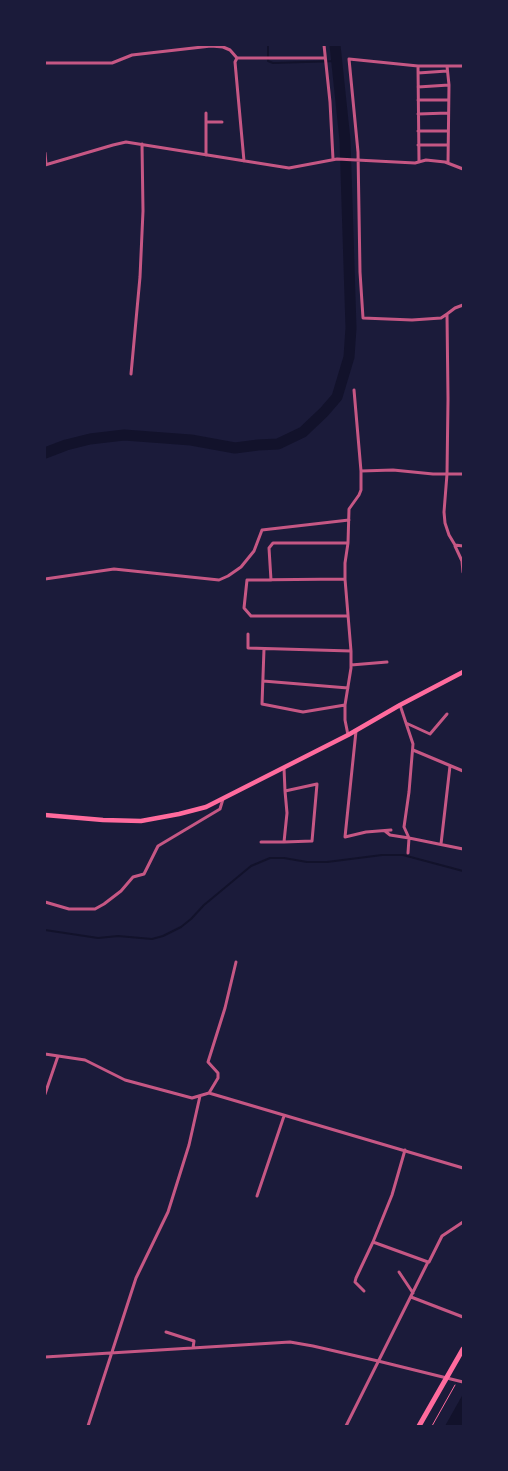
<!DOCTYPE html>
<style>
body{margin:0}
#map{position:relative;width:508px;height:1471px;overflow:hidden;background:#1b1b3a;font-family:Poppins,sans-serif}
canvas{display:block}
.frame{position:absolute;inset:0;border:46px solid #1b1b3a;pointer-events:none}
</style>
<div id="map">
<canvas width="508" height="1471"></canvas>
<div class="frame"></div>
</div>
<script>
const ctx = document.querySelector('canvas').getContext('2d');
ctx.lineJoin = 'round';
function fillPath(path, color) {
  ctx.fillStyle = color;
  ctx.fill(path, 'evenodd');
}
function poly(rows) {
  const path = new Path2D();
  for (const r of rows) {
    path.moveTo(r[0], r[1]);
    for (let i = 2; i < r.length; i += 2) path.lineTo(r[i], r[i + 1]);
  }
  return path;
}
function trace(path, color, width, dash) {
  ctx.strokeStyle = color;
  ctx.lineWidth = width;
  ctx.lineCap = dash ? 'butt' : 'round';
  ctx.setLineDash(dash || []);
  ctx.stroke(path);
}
fillPath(poly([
 [463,1394,463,1426,445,1426]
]), '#12122b');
trace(poly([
 [268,45,268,61,273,63,337,61],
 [45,930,98,938,118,936,152,939,163,936,181,927,191,919,204,905,251,866,270,858,284,858,307,862,327,862,382,855,403,855,463,871]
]), '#12122b', 2);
trace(poly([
 [45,453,66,445,90,439,124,435,191,440,235,448,258,445,278,444,303,432,324,412,337,397,349,357,351,328,345,140,335,45]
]), '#12122b', 11);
trace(poly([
 [432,1426,455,1385]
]), '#ff6b9d', 1);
trace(poly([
 [324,45,330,102,333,159],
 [237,58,235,62,244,161],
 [45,63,112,63,132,55,211,46,223,47,230,50,237,58,324,58],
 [418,66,419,162],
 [447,66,449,85,448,163],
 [463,66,418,66,349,59,358,152,360,272,363,318,412,320,441,318,447,314,455,308,463,305],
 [418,73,447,71],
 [418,87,449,85],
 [418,100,448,100],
 [206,113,206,155],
 [418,114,448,113],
 [206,122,222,122],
 [418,131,448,131],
 [418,145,448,145],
 [45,153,46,164],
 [45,165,113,145,126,142,289,168,337,159,415,163,426,160,445,162,463,169],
 [447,314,448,399,447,474,444,512,445,523,449,535,455,545,463,546],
 [131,374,140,277,143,211,142,144],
 [361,471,393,470,433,474,463,474],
 [455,546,462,561,463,572],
 [45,579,114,569,219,580,228,576,241,567,254,551,262,530,349,520],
 [345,579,247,580,244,608,251,616,348,616],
 [271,580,269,548,273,543,348,543],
 [248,634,248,648,351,651],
 [264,649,262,704,303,712,345,705],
 [351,665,387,662],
 [263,681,348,688],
 [400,705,413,744,409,792,404,827,409,838,463,849],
 [406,723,430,734,447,714],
 [356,731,345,837,366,832,391,830],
 [348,735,345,720,345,705,351,668,351,651,345,579,345,563,348,543,349,509,359,495,361,490,361,471,354,390],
 [413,750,463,771],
 [284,768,285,791,317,784,312,841,284,842,287,813,285,791],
 [385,831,390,835,409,838,408,853],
 [261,842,284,842],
 [441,844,450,766],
 [45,902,69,909,95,909,104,904,121,891,133,877,144,874,158,846,220,809,223,799],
 [45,1054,85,1060,125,1080,192,1098,209,1093,218,1078,218,1073,208,1062,225,1008,236,962],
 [209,1093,463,1168],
 [45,1094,58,1056],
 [257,1196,284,1116],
 [429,1262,442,1236,463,1222],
 [399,1272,413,1293],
 [364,1291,355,1282,356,1278,373,1242],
 [411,1297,463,1317],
 [166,1332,194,1341,193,1348],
 [45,1357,290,1342,313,1346,378,1361,463,1382],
 [88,1426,136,1278,168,1212,189,1145,200,1096],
 [346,1426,428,1262,373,1242,392,1195,405,1150]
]), '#c65784', 3);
trace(poly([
 [45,815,103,820,141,821,179,814,206,807,348,735,400,705,463,672]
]), '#ff6b9d', 4.5);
trace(poly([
 [419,1426,463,1349]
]), '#ff6b9d', 5);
</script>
